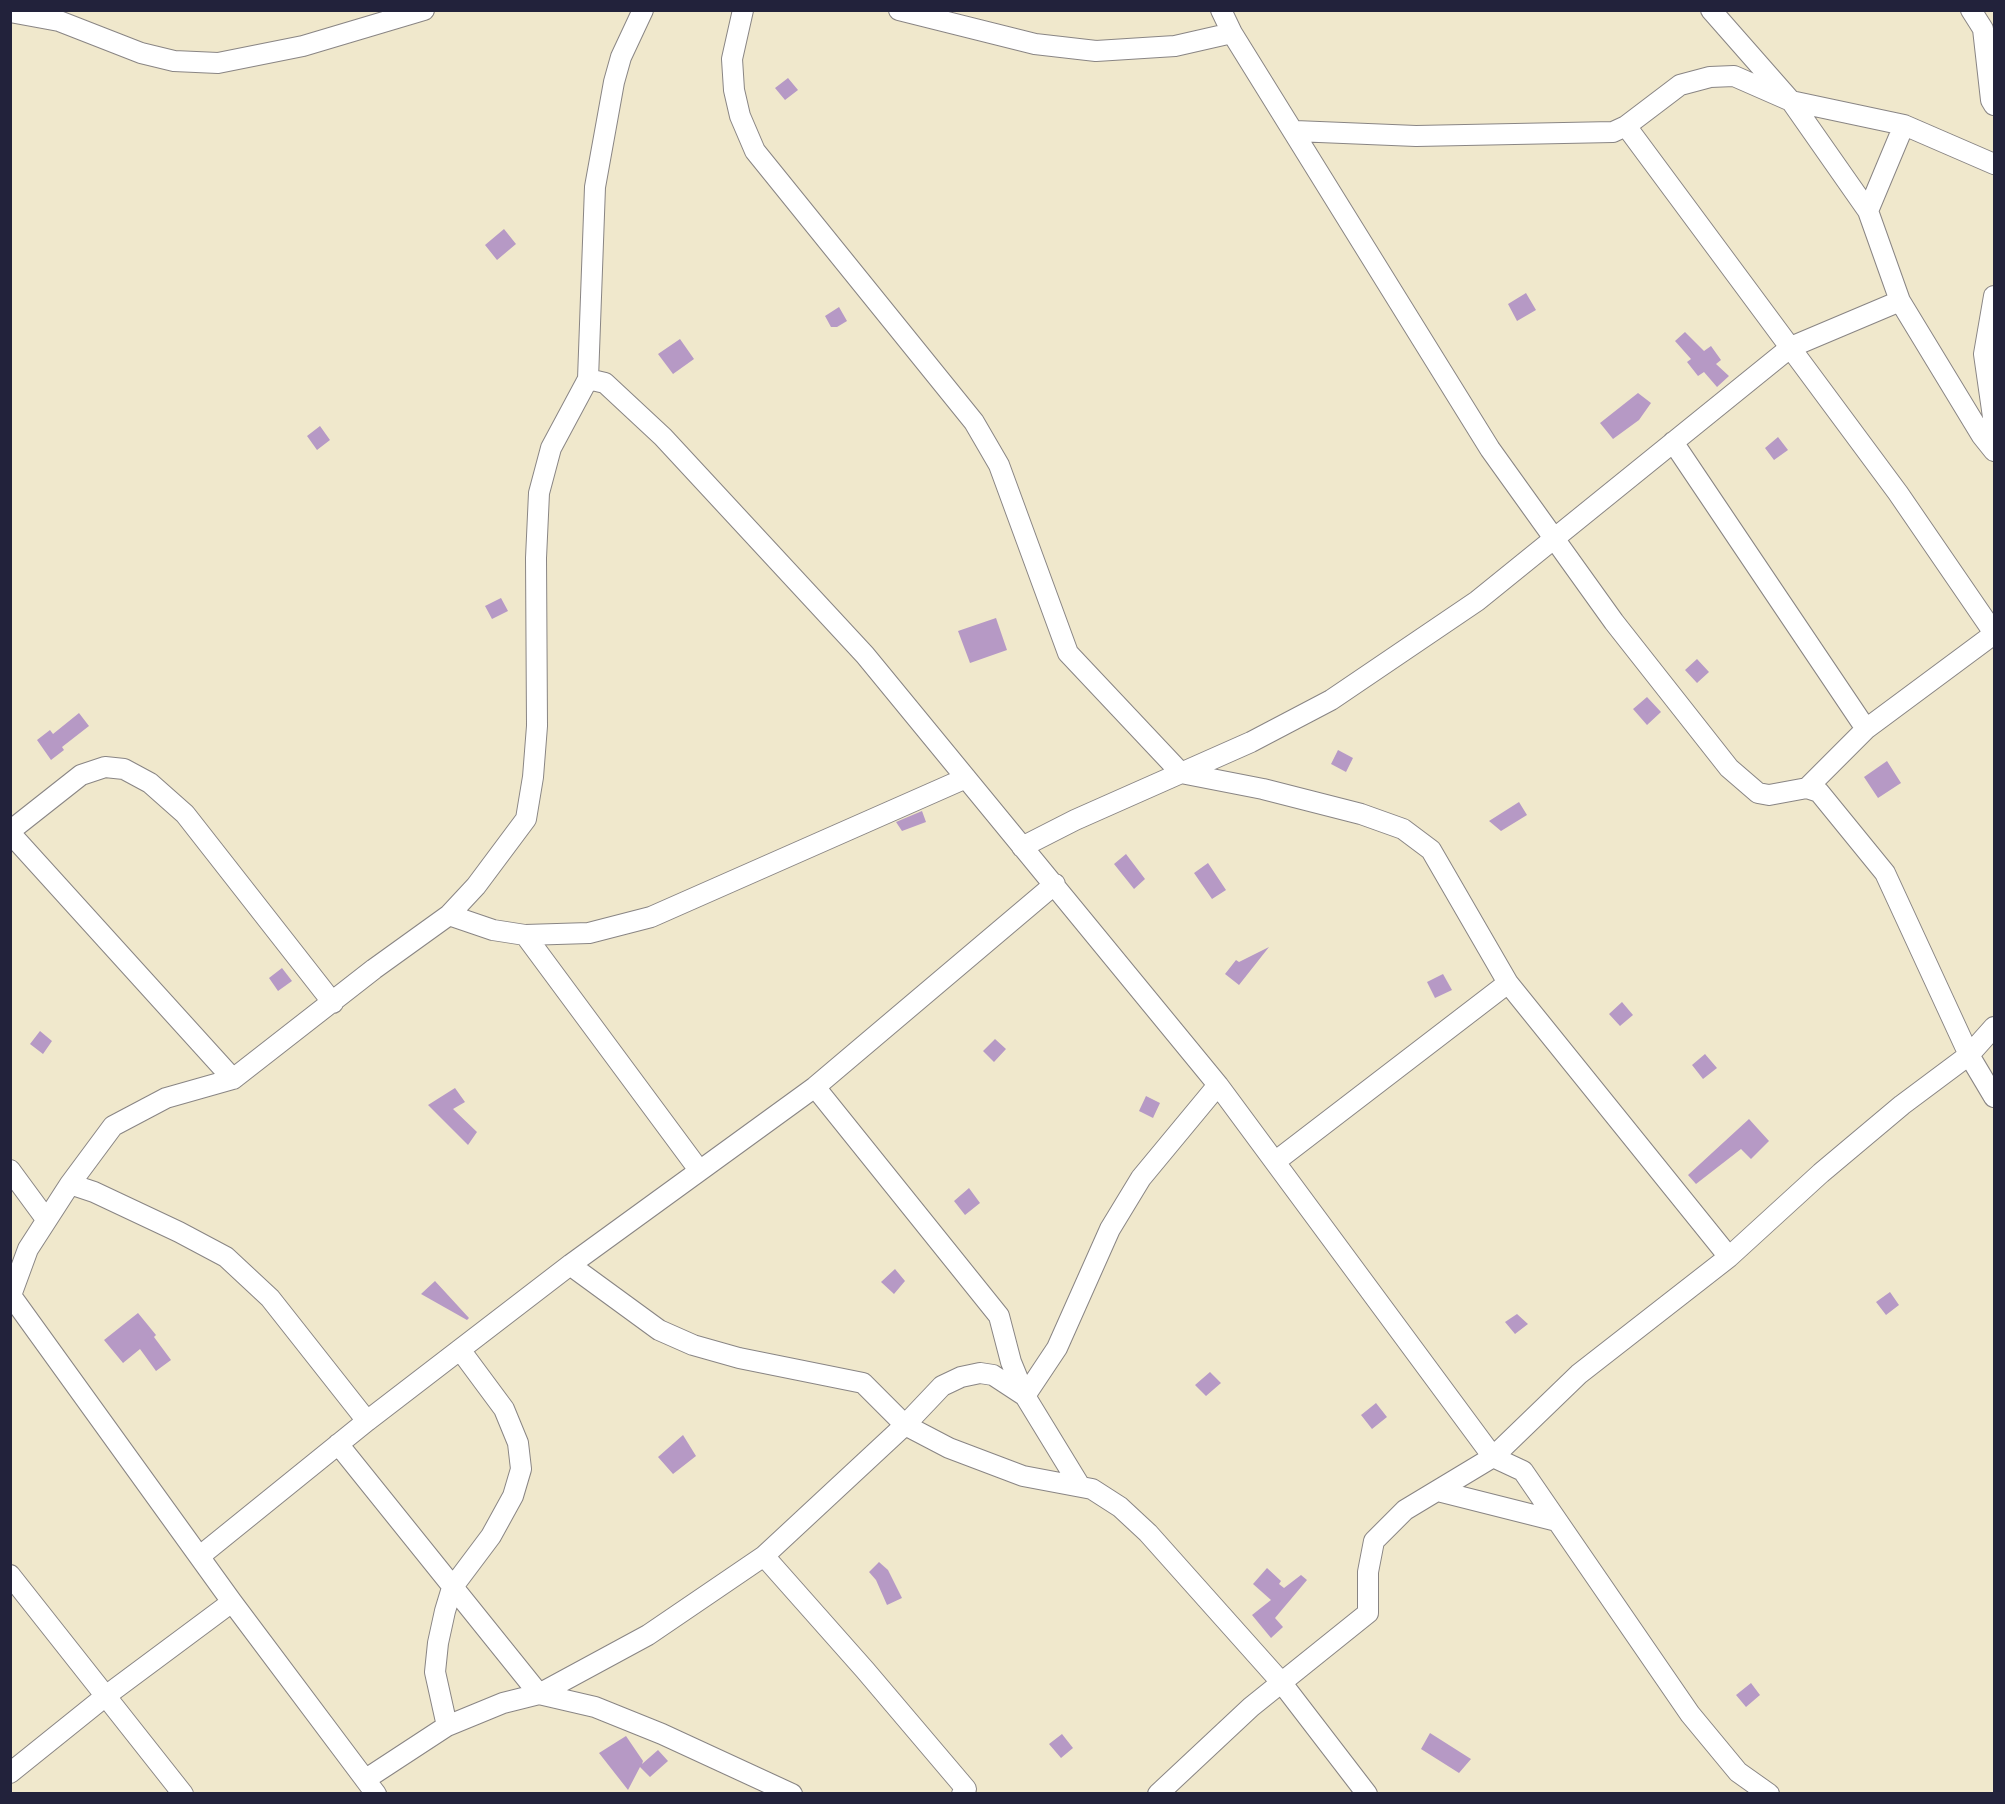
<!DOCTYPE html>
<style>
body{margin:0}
#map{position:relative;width:2005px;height:1804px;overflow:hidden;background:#f0e8cc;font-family:Pangolin,sans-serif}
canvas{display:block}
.frame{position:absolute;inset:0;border:12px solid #22223b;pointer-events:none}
</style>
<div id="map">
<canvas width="2005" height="1804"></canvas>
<div class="frame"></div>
</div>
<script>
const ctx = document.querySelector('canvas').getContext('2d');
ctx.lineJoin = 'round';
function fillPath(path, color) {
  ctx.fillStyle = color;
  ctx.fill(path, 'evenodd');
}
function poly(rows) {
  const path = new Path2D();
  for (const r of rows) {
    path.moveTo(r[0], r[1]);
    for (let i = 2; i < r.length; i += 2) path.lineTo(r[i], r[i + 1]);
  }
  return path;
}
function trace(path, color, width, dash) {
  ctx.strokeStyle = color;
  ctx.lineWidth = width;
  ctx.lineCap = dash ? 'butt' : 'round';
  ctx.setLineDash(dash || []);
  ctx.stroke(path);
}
fillPath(poly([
 [788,78,798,90,785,100,775,88],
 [504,229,516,244,497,260,485,245],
 [1526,293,1536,310,1517,321,1508,304],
 [839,307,847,321,837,327,831,327,825,316],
 [1685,332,1704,351,1711,346,1721,360,1716,364,1729,376,1717,387,1704,372,1698,376,1687,362,1691,359,1675,341],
 [680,339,694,359,673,374,658,354],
 [1638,393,1651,403,1639,420,1613,439,1600,423],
 [320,426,330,440,317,450,307,436],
 [1778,437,1788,450,1774,460,1765,448],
 [501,598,508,611,492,619,485,606],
 [996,618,1007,650,970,663,958,631],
 [1697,659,1709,672,1697,683,1685,670],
 [1647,697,1661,712,1647,725,1633,709],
 [79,713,89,726,62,747,64,750,51,760,37,740,50,730,53,734],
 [1338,750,1353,758,1346,772,1331,764],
 [1887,761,1901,783,1878,798,1864,777],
 [1519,802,1527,815,1501,831,1489,821],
 [922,811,926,822,902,831,896,822],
 [1126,854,1145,879,1134,889,1114,864],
 [1208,863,1226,890,1212,899,1194,873],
 [1269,947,1239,985,1225,974,1236,960,1239,962],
 [282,968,292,981,278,991,269,978],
 [1443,974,1452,990,1435,998,1427,982],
 [1622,1002,1633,1015,1620,1026,1609,1014],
 [40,1031,52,1041,43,1054,30,1044],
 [995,1039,1006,1049,994,1062,983,1051],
 [1705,1054,1717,1068,1703,1079,1692,1065],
 [455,1088,465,1102,453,1109,477,1132,468,1145,428,1105],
 [1146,1096,1160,1103,1153,1118,1139,1111],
 [1749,1119,1769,1141,1751,1159,1741,1149,1696,1184,1688,1175],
 [969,1188,980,1203,965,1215,954,1201],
 [895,1269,905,1281,894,1294,881,1282],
 [435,1281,469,1318,467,1320,421,1294],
 [1890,1292,1899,1305,1886,1315,1876,1302],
 [138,1313,156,1335,154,1337,171,1360,156,1371,140,1349,123,1363,104,1340],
 [1517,1314,1528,1324,1515,1334,1505,1322],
 [1210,1372,1221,1383,1206,1396,1195,1385],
 [1376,1403,1387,1417,1372,1429,1361,1415],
 [683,1435,696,1456,673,1474,658,1457],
 [879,1562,888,1570,902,1598,887,1605,876,1580,869,1572],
 [1267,1568,1281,1581,1279,1584,1284,1588,1301,1575,1307,1580,1275,1618,1283,1627,1271,1638,1252,1615,1271,1600,1253,1584],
 [1751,1683,1760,1695,1746,1707,1736,1695],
 [1430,1733,1471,1759,1459,1773,1421,1749],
 [1062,1734,1073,1748,1061,1758,1049,1744],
 [626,1736,643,1761,642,1764,658,1750,668,1761,650,1777,640,1767,628,1790,599,1753]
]), '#b699c5');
const minor = poly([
 [743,10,732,59,734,90,740,116,755,151,974,422,999,465,1068,653,1181,773,1263,789,1361,814,1403,829,1431,850,1508,983,1729,1257],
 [899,10,1035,44,1096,51,1175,46,1232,33],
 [1221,10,1232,33,1490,449,1614,622,1729,768,1758,793,1769,795,1807,788,1819,792,1885,873,1969,1055,1994,1097],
 [1711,10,1791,101,1868,211,1900,301,1982,436,1994,451],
 [1971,10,1983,29,1991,100,1994,105],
 [10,12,59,21,141,53,174,61,218,63,303,46,424,10],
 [1626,126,1898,493,1994,633],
 [1295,131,1416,136,1613,132,1626,126,1680,85,1710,77,1734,76,1791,101,1904,125,1994,164],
 [1868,211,1904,125],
 [1994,296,1984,354,1994,424],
 [588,379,605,383,663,437,865,655,1218,1085,1493,1457,1523,1471,1690,1714,1738,1772,1769,1794],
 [1673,442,1866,729],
 [1807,788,1866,729,1994,634],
 [10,831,81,775,105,767,124,769,150,783,185,814,333,1003],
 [10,833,233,1079],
 [1022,847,1075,820,1251,742,1331,700,1477,601,1791,347,1900,301],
 [449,915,493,930,525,935,589,933,651,917,966,778],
 [525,935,699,1170],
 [815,1087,999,1316,1011,1362,1025,1396,1080,1486],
 [1276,1161,1508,983],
 [10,1170,46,1219],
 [70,1184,94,1192,179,1232,226,1257,270,1298,367,1421],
 [570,1265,659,1330,693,1345,739,1358,863,1383,905,1425,949,1448,1023,1476,1092,1489,1120,1507,1148,1533,1281,1682,1367,1794],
 [12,1297,232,1602,376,1794],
 [10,1298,28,1249,70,1184,113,1126,166,1098,233,1079,374,969,449,915,476,886,526,819,533,777,537,726,536,558,539,493,551,448,588,379,595,187,614,82,621,57,643,10],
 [1025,1396,1057,1348,1110,1229,1141,1178,1218,1085],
 [338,1444,539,1694,648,1635,764,1556],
 [1438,1491,1557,1521],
 [200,1556,367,1421,570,1265,815,1087,1055,884],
 [10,1575,183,1794],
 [447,1726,435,1672,438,1643,445,1611,452,1588,491,1536,513,1496,521,1469,518,1443,504,1409,461,1351],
 [10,1773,107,1695,232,1602],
 [366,1779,447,1726,503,1703,539,1694,595,1707,662,1734,792,1794],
 [962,1794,966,1789,865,1670,764,1556,905,1425,942,1386,961,1377,980,1373,993,1375,1025,1396],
 [1158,1794,1251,1707,1368,1613,1368,1572,1374,1541,1405,1510,1493,1457,1579,1374,1729,1257,1821,1173,1902,1105,1969,1055,1994,1027]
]);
trace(minor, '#898584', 22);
trace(minor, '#fff', 20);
</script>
